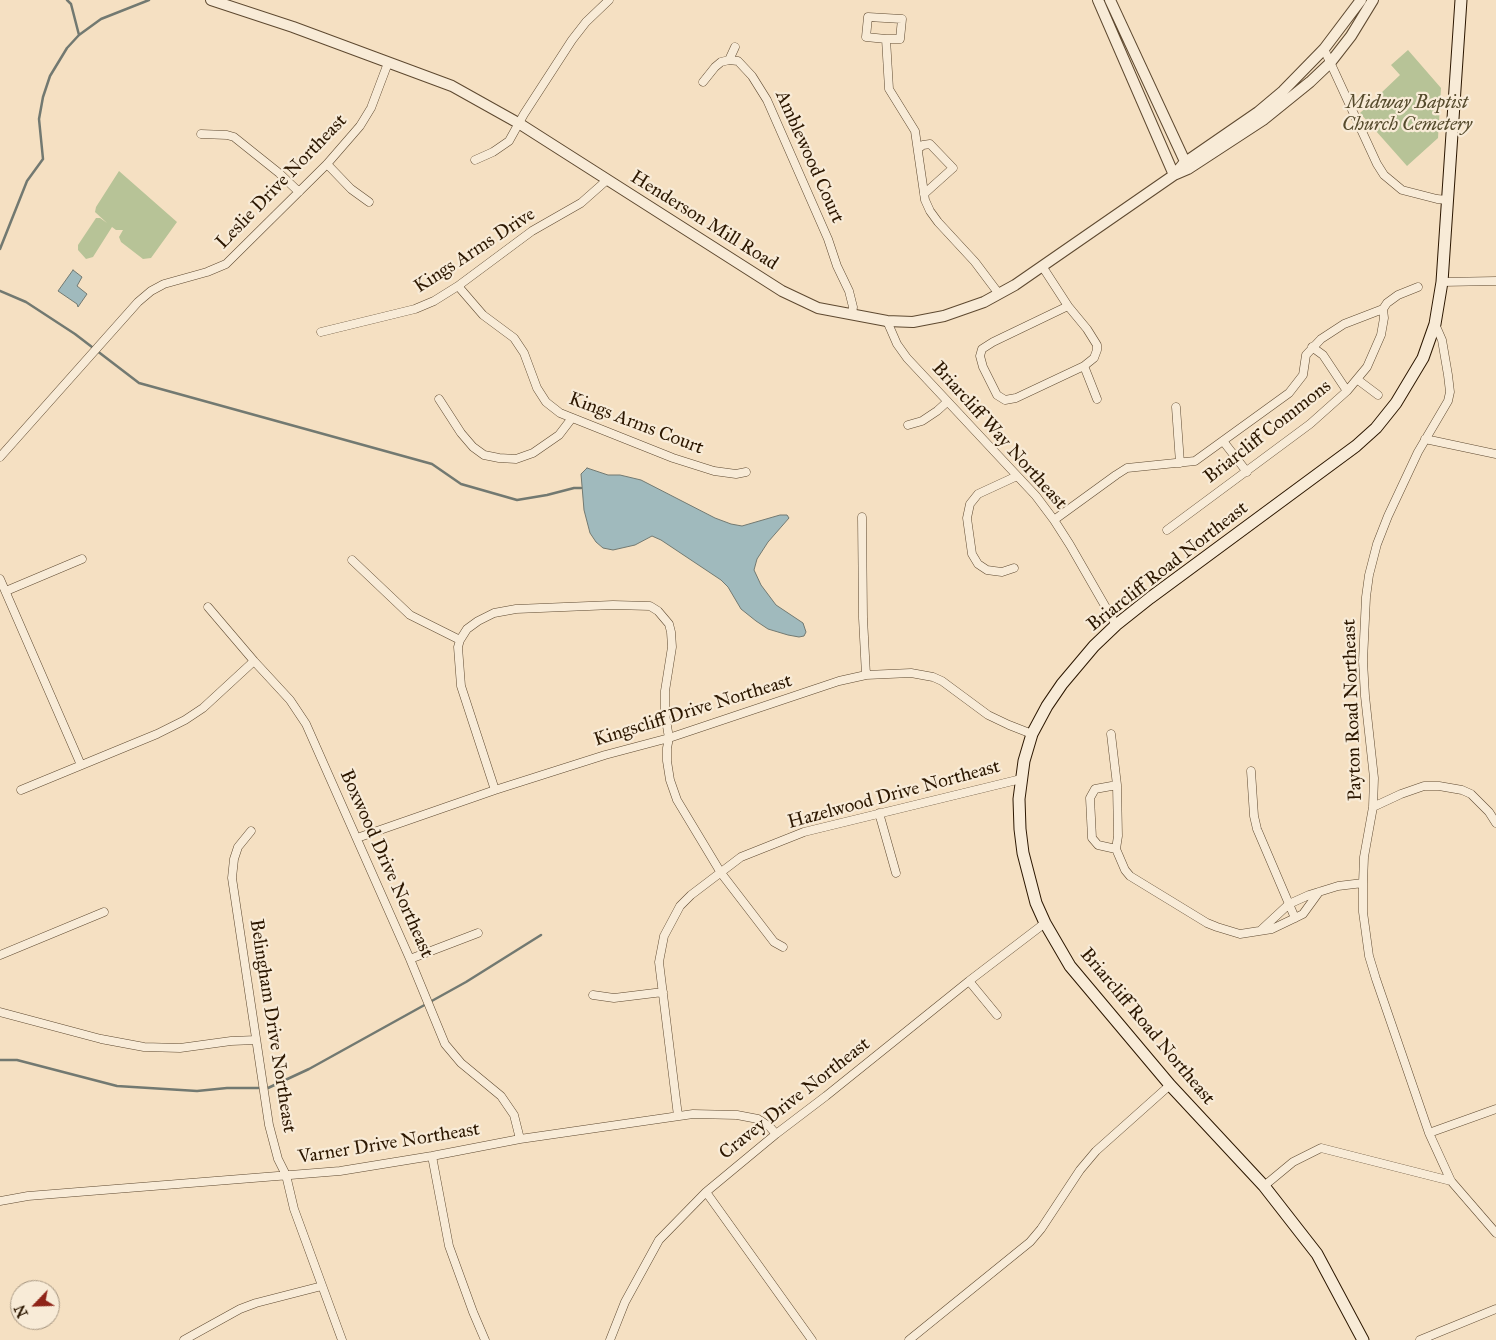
<!DOCTYPE html>
<style>
body{margin:0}
#map{position:relative;width:1496px;height:1340px;overflow:hidden;background:#f5e0c2;font-family:"IM FELL Great Primer",serif}
canvas{display:block}
.north{position:absolute;left:10px;top:1280px;width:50px;height:50px;box-sizing:border-box;background:#f8ebd7;border:1px solid #a69681;border-radius:50%;rotate:246deg;font-size:14px;font-weight:700;line-height:20px;text-align:center;color:#2c1700}
.north::after{content:'';display:block;margin:auto;width:18px;height:22px;background:#8f2418;clip-path:polygon(50% 0,100% 100%,50% 72%,0 100%)}
</style>
<div id="map">
<canvas width="1496" height="1340"></canvas>
<div class="north">N</div>
</div>
<script>
const ctx = document.querySelector('canvas').getContext('2d');
ctx.lineJoin = 'round';
function fillPath(path, color) {
  ctx.fillStyle = color;
  ctx.fill(path, 'evenodd');
}
function poly(rows) {
  const path = new Path2D();
  for (const r of rows) {
    path.moveTo(r[0], r[1]);
    for (let i = 2; i < r.length; i += 2) path.lineTo(r[i], r[i + 1]);
  }
  return path;
}
function trace(path, color, width, dash) {
  ctx.strokeStyle = color;
  ctx.lineWidth = width;
  ctx.lineCap = dash ? 'butt' : 'round';
  ctx.setLineDash(dash || []);
  ctx.stroke(path);
}
function drawText(font, color, halo, rows, align = 'center') {
  ctx.font = font + ' "IM FELL Great Primer",serif';
  ctx.lineWidth = 4.5;
  ctx.setLineDash([]);
  ctx.textBaseline = 'middle';
  ctx.strokeStyle = halo;
  ctx.fillStyle = color;
  for (const [text, x, y, turn = 0] of rows) {
    ctx.save();
    ctx.translate(x, y);
    ctx.rotate((+turn || 0) * Math.PI / 180);
    ctx.textAlign = isNaN(turn) ? turn : align;
    if (halo) ctx.strokeText(text, 0, 0);
    ctx.fillText(text, 0, 0);
    ctx.restore();
  }
}
fillPath(poly([
 [1408,50,1441,88,1438,138,1407,166,1360,113,1400,75,1391,65],
 [119,171,177,222,151,258,143,259,121,242,119,237,123,230,116,230,112,227,93,257,86,259,78,250,78,245,96,218,100,218,107,223,95,212,96,207]
]), '#b7c397');
const water = poly([
 [73,270,82,277,77,286,87,294,78,307,77,304,58,291,73,270],
 [587,468,608,475,620,475,641,480,715,518,731,524,742,526,780,515,787,515,789,518,768,542,757,559,754,570,761,585,776,605,803,623,806,632,804,636,799,637,788,635,768,629,756,621,741,609,728,587,721,580,661,540,652,536,635,545,613,550,603,548,596,542,590,533,584,510,581,474,587,468]
]);
fillPath(water, '#a0babd');
trace(water, '#727971', 1);
trace(poly([
 [67,0,71,4,79,35],
 [0,249,27,181,43,159,39,119,43,97,50,76,67,48,79,35,101,19,149,0],
 [0,291,26,302,75,334,139,383,432,464,461,484,517,500,547,495,574,488,581,488],
 [0,1060,17,1060,117,1086,197,1091,227,1088,268,1088,309,1069,466,982,541,935]
]), '#727971', 2.5);
const minor = poly([
 [886,39,900,39,902,19,868,17,866,37,886,39,889,89,915,131,925,200,930,211,938,222,975,262,999,294],
 [1324,49,1377,164,1384,175,1402,190,1437,199,1447,200],
 [729,60,735,47],
 [703,82,715,67,721,62,729,60,738,61,752,76,767,100,828,239,837,266,849,291,853,307,852,314],
 [201,134,227,135,234,137,279,173,299,192],
 [918,149,923,145,930,144,953,168,924,194],
 [475,160,493,152,509,141,524,114,572,40,586,22,609,0],
 [327,164,351,189,369,202],
 [1042,266,1068,306,1087,329,1097,345,1097,350,1094,358,1084,366,1016,398,1005,400,997,395,983,367,980,356,982,349,993,342,1068,306],
 [1442,282,1496,281],
 [458,286,483,315,514,338,524,353,537,388,546,402,560,413,673,458,714,471,736,474,746,472],
 [1383,309,1387,303,1398,295,1418,287],
 [887,321,897,344,907,358,1036,496,1054,520,1070,545,1116,625],
 [1435,324,1442,340,1448,375,1450,392,1448,401,1418,452,1388,516,1377,544,1369,575,1366,597,1363,661,1365,696,1374,778,1373,807,1364,857,1363,883,1363,912,1369,956,1376,979,1429,1133,1451,1181,1496,1233],
 [321,332,415,309,434,301,458,286,532,231,581,203,607,180],
 [1312,347,1323,355,1347,391],
 [1084,366,1097,399],
 [1358,380,1378,395],
 [439,399,461,433,473,447,484,455,499,458,516,459,533,453,559,435,572,418],
 [1176,407,1180,463],
 [908,425,922,421,937,411,947,402],
 [1425,439,1496,454],
 [1223,441,1247,472],
 [0,457,138,302,151,291,164,284,207,272,226,264,327,164,360,126,371,108,388,63],
 [862,517,863,618,866,675],
 [1054,520,1116,475,1127,468,1195,461,1289,393,1303,375,1306,355,1321,339,1344,324,1383,309,1384,318,1381,335,1367,367,1347,391,1310,424,1167,530],
 [352,560,410,615,460,640],
 [1014,568,1002,572,994,571,987,570,978,564,972,554,967,518,970,504,978,494,1017,476],
 [0,579,81,765],
 [6,591,82,559],
 [208,607,254,661,290,700,306,724,410,959,445,1044,461,1063,501,1096,514,1115,520,1139],
 [1111,734,1117,785,1118,836,1116,849,1125,870,1130,876,1207,923,1217,927,1240,934,1272,929,1295,918,1303,914,1319,892],
 [1251,771,1254,816,1257,829,1295,918],
 [21,790,157,734,185,720,203,708,254,661],
 [495,790,461,686,458,647,460,640,467,629,478,621,494,613,516,609,613,605,650,606,658,611,669,624,671,632,672,647,665,691,665,714,669,738,667,748,667,761,670,780,677,800,721,873,774,942,783,947],
 [1373,807,1401,794,1424,786,1439,786,1462,790,1471,794,1489,812,1496,823],
 [879,813,896,873],
 [251,831,238,847,234,859,232,878,269,1125,278,1159,286,1175,294,1209,342,1340],
 [357,838,495,790,605,755,669,738,839,681,866,675,911,673,933,677,942,681,988,715,1009,725,1032,734],
 [1116,849,1098,845,1092,838,1090,798,1095,789,1117,785],
 [1261,930,1289,904,1309,895,1338,886,1363,883],
 [0,955,104,912],
 [410,959,478,933],
 [969,981,997,1015],
 [593,995,614,998,663,992],
 [0,1012,101,1039,144,1047,180,1048,231,1041,256,1040],
 [678,1116,659,962,664,936,680,906,691,895,741,857,804,832,1021,779],
 [1429,1133,1496,1109],
 [432,1156,449,1246,473,1312,485,1340],
 [1264,1186,1293,1162,1321,1148,1451,1181],
 [706,1192,812,1340],
 [0,1201,28,1196,340,1171,432,1156,520,1139,693,1114,737,1115,758,1119,769,1126,776,1134],
 [184,1340,240,1309,256,1303,322,1286],
 [610,1340,625,1302,659,1240,706,1192,776,1134,826,1096,969,981,1045,923],
 [909,1340,1030,1242,1041,1229,1080,1170,1096,1151,1170,1085],
 [1420,1340,1496,1309]
]);
const tertiary = poly([
 [211,0,293,27,452,86,520,124,782,291,818,308,887,321,913,322,944,316,984,302,1015,285,1174,175,1188,169,1263,120,1310,82,1330,63,1351,36,1373,0],
 [1098,0,1174,175],
 [1110,0,1188,168],
 [1175,174,1184,163,1258,112,1283,91,1324,49,1361,0]
]);
const secondary = poly([
 [1363,1340,1317,1254,1264,1186,1170,1085,1070,966,1045,923,1036,903,1023,853,1020,829,1019,799,1024,761,1032,734,1047,706,1062,684,1094,646,1116,625,1150,598,1356,446,1376,428,1396,403,1423,358,1435,324,1442,282,1461,0]
]);
trace(minor, '#5e4930', 9);
trace(tertiary, '#5e4930', 12);
trace(secondary, '#2c1700', 13);
trace(minor, '#f8ebd7', 8);
trace(tertiary, '#f8ebd7', 10);
trace(secondary, '#f8ebd7', 11);
drawText('italic 19px', '#564b2d', '#f8ebd7', [
 ["Midway Baptist",1407,103],
 ["Church Cemetery",1407,125]
]);
drawText('19px', '#2c1700', '#f8ebd7', [
 ["Amblewood Court",809,157,66],
 ["Leslie Drive Northeast",282,182,-46],
 ["Henderson Mill Road",704,221,32],
 ["Kings Arms Drive",475,251,-33],
 ["Kings Arms Court",636,424,21],
 ["Briarcliff Commons",1268,432,-38],
 ["Briarcliff Way Northeast",999,436,48],
 ["Briarcliff Road Northeast",1168,567,-38],
 ["Payton Road Northeast",1353,710,-92],
 ["Kingscliff Drive Northeast",693,711,-17],
 ["Hazelwood Drive Northeast",894,795,-15],
 ["Boxwood Drive Northeast",386,864,66],
 ["Belingham Drive Northeast",272,1026,81],
 ["Briarcliff Road Northeast",1147,1027,50],
 ["Cravey Drive Northeast",795,1099,-38],
 ["Varner Drive Northeast",389,1144,-9]
]);
</script>
